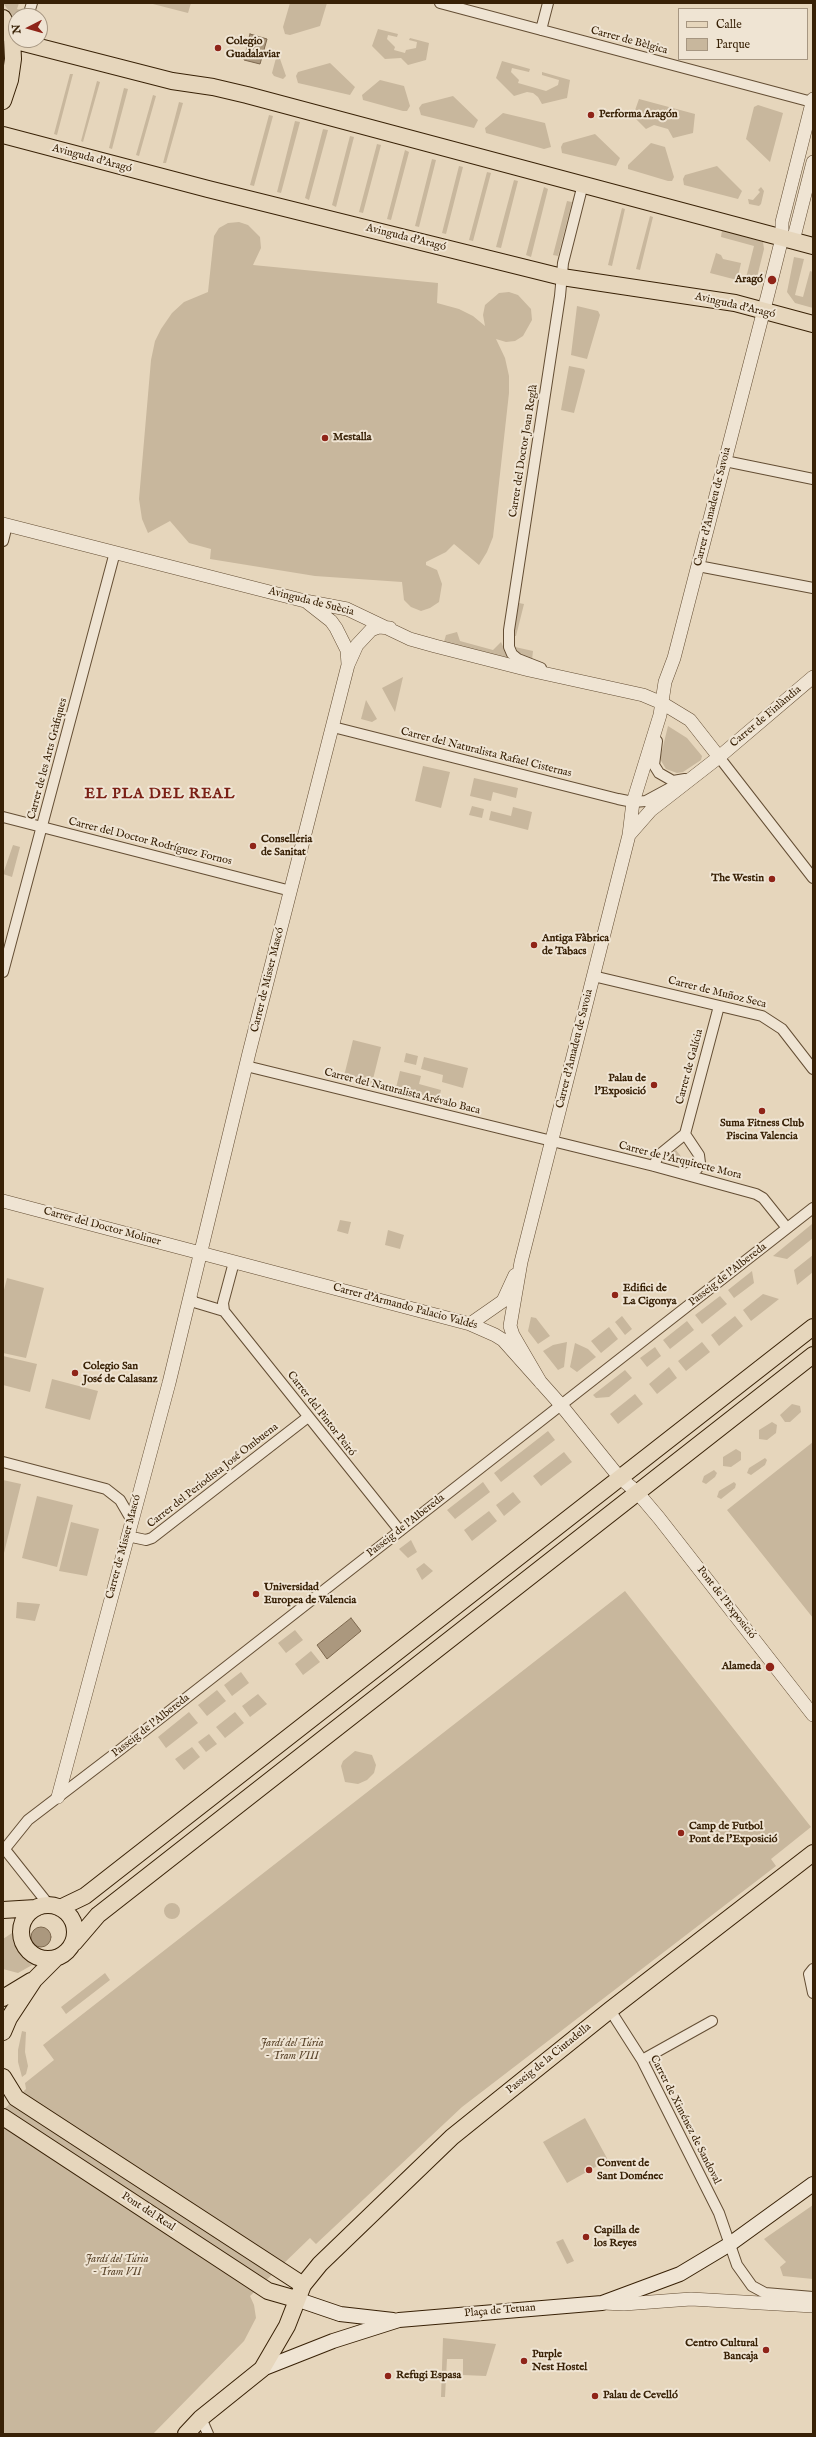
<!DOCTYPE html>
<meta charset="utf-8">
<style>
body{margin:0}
#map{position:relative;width:816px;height:2437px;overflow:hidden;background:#e6d6bc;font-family:"IM FELL English",serif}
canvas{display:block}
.frame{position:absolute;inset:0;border:4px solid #382106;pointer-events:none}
.legend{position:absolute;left:678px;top:8px;width:130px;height:52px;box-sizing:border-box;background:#efe4d3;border:1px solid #a69681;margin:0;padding:5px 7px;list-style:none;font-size:12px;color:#382106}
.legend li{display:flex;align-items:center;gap:8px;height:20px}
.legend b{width:20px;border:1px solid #a69681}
.north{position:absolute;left:8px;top:8px;width:40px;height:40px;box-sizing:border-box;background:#efe4d3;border:1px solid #a69681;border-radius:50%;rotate:264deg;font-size:11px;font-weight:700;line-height:16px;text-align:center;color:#382106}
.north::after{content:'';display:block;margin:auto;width:14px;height:18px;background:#8f2418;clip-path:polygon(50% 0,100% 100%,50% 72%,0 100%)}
</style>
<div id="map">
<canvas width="816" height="2437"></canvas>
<div class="frame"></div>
<ul class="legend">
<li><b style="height:5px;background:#e6d6bc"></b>Calle</li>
<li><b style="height:11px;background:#c8b79d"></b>Parque</li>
</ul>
<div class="north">N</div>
</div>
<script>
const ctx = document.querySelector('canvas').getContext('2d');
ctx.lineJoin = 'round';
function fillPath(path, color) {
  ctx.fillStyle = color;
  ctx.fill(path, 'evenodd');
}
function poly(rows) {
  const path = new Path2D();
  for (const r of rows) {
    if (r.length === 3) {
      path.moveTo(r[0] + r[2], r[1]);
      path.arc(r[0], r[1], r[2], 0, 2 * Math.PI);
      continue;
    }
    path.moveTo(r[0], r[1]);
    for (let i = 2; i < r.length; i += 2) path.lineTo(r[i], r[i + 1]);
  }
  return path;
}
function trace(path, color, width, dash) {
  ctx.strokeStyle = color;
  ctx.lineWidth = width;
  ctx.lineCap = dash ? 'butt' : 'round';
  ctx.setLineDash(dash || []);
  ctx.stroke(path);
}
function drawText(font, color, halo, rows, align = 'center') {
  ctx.font = font + ' "IM FELL English",serif';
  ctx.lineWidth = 4;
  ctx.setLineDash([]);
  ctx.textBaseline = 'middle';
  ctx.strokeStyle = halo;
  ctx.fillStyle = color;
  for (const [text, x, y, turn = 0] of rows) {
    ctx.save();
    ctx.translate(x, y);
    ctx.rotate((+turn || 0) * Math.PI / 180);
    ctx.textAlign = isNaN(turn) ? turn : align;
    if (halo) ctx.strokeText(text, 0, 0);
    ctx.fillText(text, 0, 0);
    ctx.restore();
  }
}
fillPath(poly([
 [3,3,19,3,17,9,26,11,24,16,16,17,11,14],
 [149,3,191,3,188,13],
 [290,3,327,3,320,26,290,35,285,34,283,27],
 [378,29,398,34,397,37,388,35,387,39,395,47,394,50,405,53,406,50,416,48,417,42,409,40,410,38,429,43,426,60,408,65,401,58,385,59,372,46],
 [279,56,286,76,283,79,274,76,272,73,276,58],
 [502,61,530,69,529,72,512,68,511,72,519,80,518,83,546,91,558,85,559,80,542,75,542,72,570,80,567,98,542,104,538,97,533,93,527,92,514,96,496,78],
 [330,63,355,87,350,95,298,83,296,76,298,72],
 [70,74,73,74,57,135,54,134],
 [380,80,404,86,410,106,407,111,403,111,363,100,362,95],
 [97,81,100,82,83,142,81,141],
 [124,88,128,89,112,149,109,148],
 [153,95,156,96,139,156,136,155],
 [453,96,478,120,474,128,421,115,419,108,422,104],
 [639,99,695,114,693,133,673,138,668,129,654,125,646,129,633,116],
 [179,102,183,103,166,163,163,163],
 [758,105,783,113,770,162,746,139,754,107],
 [503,113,545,123,551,147,544,149,486,133,485,128],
 [269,115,273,116,254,186,250,185],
 [295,121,300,122,281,193,277,192],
 [323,129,328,130,309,200,305,198],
 [595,134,620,158,616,166,562,153,561,147,563,143],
 [350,136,354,137,336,207,332,205],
 [651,143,665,147,674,177,672,181,668,181,628,169,628,165],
 [377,144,381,145,363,213,359,212],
 [405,150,409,152,391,220,387,219],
 [432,159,436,160,419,227,415,226],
 [459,166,463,167,446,234,442,233],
 [717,166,742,191,738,199,684,185,683,179,685,175],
 [487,172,491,173,473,241,469,240],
 [514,180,518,181,501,248,496,247],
 [544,187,548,189,531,257,526,255],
 [761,187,764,191,761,204,759,206,749,204,748,199,753,200,760,192,758,190],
 [567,201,572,202,558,256,553,255],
 [622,208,625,209,612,266,608,265],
 [650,216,653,217,640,270,636,269],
 [239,222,248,225,260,237,261,248,253,265,438,283,437,303,459,309,473,316,485,326,483,315,485,305,499,293,509,292,518,295,531,309,532,320,523,336,515,341,506,342,496,339,505,358,509,376,509,393,493,537,487,552,479,565,454,544,446,552,426,562,426,565,437,570,442,584,439,602,430,608,421,611,411,607,404,600,402,582,315,576,210,559,211,549,189,543,170,521,148,533,142,519,139,499,151,360,155,341,161,329,172,313,184,302,208,292,214,236,219,228,228,223],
 [722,230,763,242,764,249,755,285,745,282,754,246,721,237],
 [716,253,721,255,723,259,741,263,737,280,710,273],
 [794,257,804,259,795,295,803,297,810,271,813,272,813,308,795,303,787,292],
 [577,306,598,311,600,315,587,359,571,355],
 [569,366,584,369,585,371,574,413,561,410],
 [519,603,524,604,516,636,513,636],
 [457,632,460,641,493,650,501,642,507,655,512,660,443,645,446,635],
 [515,647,533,651,532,660,519,653],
 [403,677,395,712,382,688],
 [366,700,377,719,372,722,361,719],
 [668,726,687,738,702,756,701,760,683,772,677,773,666,769,660,759],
 [423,766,450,772,441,808,415,801],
 [474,778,518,788,516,798,493,792,491,801,470,796],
 [472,806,484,809,482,818,469,815],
 [513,807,532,812,528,830,489,820,491,811,511,816],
 [13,845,20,847,12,877,3,874],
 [353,1040,381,1047,372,1083,344,1076],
 [406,1053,418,1056,416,1065,404,1062],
 [424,1057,468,1068,463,1088,442,1082,443,1075,421,1069],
 [400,1071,421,1076,419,1084,441,1090,439,1099,396,1088],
 [676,1150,686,1163,666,1158],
 [340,1220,351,1222,348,1234,337,1231],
 [812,1224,813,1238,787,1259,773,1256],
 [388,1230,404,1235,400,1249,385,1245],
 [813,1255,813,1272,797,1285,794,1270],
 [752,1271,754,1283,734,1298,728,1290],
 [7,1278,44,1288,26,1358,3,1353,3,1294],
 [763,1294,779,1299,751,1321,743,1310],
 [720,1296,727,1304,702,1324,695,1315],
 [622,1316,632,1329,625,1335,615,1322],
 [735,1316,743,1326,719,1346,711,1335],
 [531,1317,536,1318,550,1336,538,1344,528,1331],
 [687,1321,694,1330,670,1349,663,1340],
 [609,1327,618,1339,601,1353,591,1341],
 [567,1342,564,1367,558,1370,543,1351,553,1345],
 [702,1342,710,1352,686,1371,678,1361],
 [575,1343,588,1349,596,1357,577,1372,570,1367],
 [655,1347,661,1356,647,1367,640,1358],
 [3,1356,37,1364,30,1392,3,1385],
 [669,1367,677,1378,657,1394,649,1384],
 [625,1370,632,1378,609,1397,596,1398,593,1395],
 [52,1379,98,1391,90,1420,45,1408],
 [635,1394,643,1404,618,1424,610,1414],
 [792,1404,800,1406,801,1412,790,1422,785,1422,780,1415],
 [772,1422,777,1425,776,1433,767,1440,759,1439,759,1430],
 [548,1431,555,1440,501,1482,494,1473],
 [813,1442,813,1618,727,1510],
 [736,1449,741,1452,741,1460,731,1467,723,1466,723,1457],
 [564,1452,572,1462,541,1486,533,1476],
 [765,1458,767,1460,765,1465,751,1475,747,1473,749,1468],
 [714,1470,717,1473,715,1477,706,1484,702,1482,704,1476],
 [3,1480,21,1484,4,1553,3,1553],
 [483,1482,490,1492,455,1519,447,1510],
 [734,1482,736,1484,735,1488,721,1499,717,1497,719,1491],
 [513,1492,521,1502,504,1516,496,1505],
 [37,1496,73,1505,57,1567,22,1558],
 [489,1511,497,1521,472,1541,464,1530],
 [71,1522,99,1529,87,1576,59,1571],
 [411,1540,417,1552,408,1558,399,1549],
 [424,1563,433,1571,422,1580,416,1569],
 [625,1591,811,1827,771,1859,776,1866,462,2107,316,2244,310,2238,250,2296,254,2305,256,2318,244,2341,153,2434,3,2434,3,2110,26,2089,25,2083,54,2060,43,2045],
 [17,1602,40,1604,35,1621,16,1618],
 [295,1630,303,1640,286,1653,278,1643],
 [311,1651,320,1662,303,1675,295,1664],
 [241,1672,249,1683,232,1696,224,1685],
 [217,1690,226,1701,207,1716,198,1705],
 [258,1694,267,1704,250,1717,242,1706],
 [189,1712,198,1723,166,1748,158,1737],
 [235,1712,244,1723,225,1738,216,1727],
 [209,1734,217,1744,206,1752,198,1742],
 [192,1747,200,1757,184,1770,175,1759],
 [355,1751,372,1755,376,1765,374,1773,367,1780,358,1784,345,1782,341,1766,343,1761],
 [172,1911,8],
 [15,1931,14,1938,19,1952,26,1959,34,1964,18,1973,3,1969,3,1939],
 [105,1973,110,1980,66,2014,61,2007],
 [22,2031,26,2032,25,2052,28,2066,26,2074,22,2077,18,2062,18,2050],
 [585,2118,608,2160,567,2183,543,2142],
 [813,2205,813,2279,783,2276,780,2267,786,2262,764,2239],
 [563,2239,574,2261,567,2264,556,2242],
 [443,2338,496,2344,486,2376,463,2375,463,2359,447,2359,445,2397,441,2397]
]), '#c8b79d');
const water = poly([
 [250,34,267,39,260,64,244,60,250,34],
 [351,1618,361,1631,327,1659,317,1645,351,1618],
 [41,1937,10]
]);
fillPath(water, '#ab987e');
trace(water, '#7d684e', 1);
const minor = poly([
 [440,3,812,102],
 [28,16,32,3],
 [541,30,548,3],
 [725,461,813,479],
 [3,541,7,525],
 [698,566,813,588],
 [541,668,518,659,512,654,509,647,509,630,560,296,563,263,583,184],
 [333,727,618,799,633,802,646,801,670,788],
 [657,741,654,765,659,773,673,781,685,779],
 [719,757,813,878],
 [3,817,291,891],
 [3,972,115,552],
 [593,976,762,1016,782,1029,813,1069],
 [246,1066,654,1166,756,1194,763,1198,787,1228],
 [654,1166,658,1156,685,1134,719,1006],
 [685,1174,697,1169,700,1163,699,1155,685,1134],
 [234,1262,223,1303,224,1311,400,1531],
 [190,1296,194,1302,224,1311],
 [3,1462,106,1489,120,1500,131,1519],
 [127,1536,146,1540,152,1538,308,1417],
 [3,1847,49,1905],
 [3,1851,28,1820,121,1749,813,1208],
 [813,1969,809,1974,813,1993],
 [610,2010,642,2060,719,2213,737,2265,752,2286,765,2293,813,2297],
 [642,2060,712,2021],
 [201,2418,208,2434]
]);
const tertiary = poly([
 [793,241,813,162],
 [3,524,305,601,347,609,410,639,435,646,529,670,643,695,662,703,690,720,719,757],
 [308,603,331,621,336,628,347,650,348,664],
 [630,834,651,810,719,757,813,677],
 [3,1201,470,1324,495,1335,503,1340,561,1405,619,1477,637,1492,659,1518,813,1715],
 [470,1324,503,1301,515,1275],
 [541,1383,513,1335,510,1326,521,1262,629,835,633,802,660,715,665,682,674,658,769,290,782,238,782,222,813,99],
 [58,1797,169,1383,249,1053,348,665,357,645,371,630,379,627,390,628],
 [603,2303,624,2304,691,2299,813,2306]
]);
const secondary = poly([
 [296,2299,340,2314,393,2320],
 [262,2369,333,2341,399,2320,602,2303,680,2274,730,2244,813,2184]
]);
const primary = poly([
 [3,18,12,38,13,59,10,80,3,101],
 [12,40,172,81,213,87,247,95,813,246],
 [3,135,208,189,562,277,735,303,813,324],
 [48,1932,27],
 [60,1908,85,1896,813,1327],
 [3,1910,36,1908],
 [74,1943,98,1915,813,1355],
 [3,1998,31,1981],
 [3,2032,9,2018,34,1980,55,1959],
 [3,2077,16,2098,303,2285],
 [3,2117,268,2291,296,2299],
 [186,2434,201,2418,262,2369,287,2326,303,2285,320,2264,452,2137,610,2010,813,1853]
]);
trace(minor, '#644e34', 12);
trace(tertiary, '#644e34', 14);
trace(secondary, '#382106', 16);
trace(primary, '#382106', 18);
trace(minor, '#efe4d3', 10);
trace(tertiary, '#efe4d3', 13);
trace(secondary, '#efe4d3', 14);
trace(primary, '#e6d6bc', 16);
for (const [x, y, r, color] of [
 [218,48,4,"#8f2418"],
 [591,115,4,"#8f2418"],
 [772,280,5,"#8f2418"],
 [325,438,4,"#8f2418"],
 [253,846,4,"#8f2418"],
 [772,879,4,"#8f2418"],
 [534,945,4,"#8f2418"],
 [654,1085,4,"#8f2418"],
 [762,1111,4,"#8f2418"],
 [615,1295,4,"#8f2418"],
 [75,1373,4,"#8f2418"],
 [256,1594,4,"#8f2418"],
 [770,1667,5,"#8f2418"],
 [681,1833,4,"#8f2418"],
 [589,2170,4,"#8f2418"],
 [586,2237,4,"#8f2418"],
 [766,2350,4,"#8f2418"],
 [524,2361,4,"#8f2418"],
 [388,2376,4,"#8f2418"],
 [595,2396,4,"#8f2418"]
]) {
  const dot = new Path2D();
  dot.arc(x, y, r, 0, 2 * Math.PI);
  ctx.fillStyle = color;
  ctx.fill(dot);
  trace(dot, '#efe4d3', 1.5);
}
drawText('11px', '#382106', '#efe4d3', [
 ["Carrer de Bèlgica",629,41,15],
 ["Avinguda d'Aragó",92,159,15],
 ["Avinguda d'Aragó",406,238,14],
 ["Avinguda d'Aragó",735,306,13],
 ["Carrer del Doctor Joan Reglà",524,451,-81],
 ["Carrer d'Amadeu de Savoia",713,507,-76],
 ["Avinguda de Suècia",311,602,14],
 ["Carrer de Finlàndia",766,717,-40],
 ["Carrer del Naturalista Rafael Cisternas",486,753,14],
 ["Carrer de les Arts Gràfiques",48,759,-75],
 ["Carrer del Doctor Rodríguez Fornos",150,842,14],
 ["Carrer de Misser Mascó",268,980,-76],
 ["Carrer de Muñoz Seca",717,993,14],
 ["Carrer d'Amadeu de Savoia",575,1049,-76],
 ["Carrer de Galícia",690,1067,-75],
 ["Carrer del Naturalista Arévalo Baca",402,1092,14],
 ["Carrer de l'Arquitecte Mora",680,1161,14],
 ["Carrer del Doctor Moliner",102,1227,15],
 ["Passeig de l'Albereda",728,1275,-38],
 ["Carrer d'Armando Palacio Valdés",405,1307,15],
 ["Carrer del Pintor Peiró",321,1414,52],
 ["Carrer del Periodista José Ombuena",213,1476,-38],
 ["Passeig de l'Albereda",406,1526,-38],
 ["Carrer de Misser Mascó",124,1547,-75],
 ["Pont de l'Exposició",726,1603,52],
 ["Passeig de l'Albereda",151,1726,-38],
 ["Passeig de la Ciutadella",549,2059,-39],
 ["Carrer de Ximénez de Sandoval",685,2120,63],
 ["Pont del Real",148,2212,33],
 ["Plaça de Tetuan",500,2311,-5]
]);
drawText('bold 11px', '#382106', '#efe4d3', [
 ["Colegio",226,42],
 ["Guadalaviar",226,55],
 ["Performa Aragón",599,115],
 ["Aragó",763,280,"right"],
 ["Mestalla",333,438],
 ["Conselleria",261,840],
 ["de Sanitat",261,853],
 ["The Westin",764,879,"right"],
 ["Antiga Fàbrica",542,939],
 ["de Tabacs",542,952],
 ["Palau de",646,1079,"right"],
 ["l'Exposició",646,1092,"right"],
 ["Suma Fitness Club",762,1124,"center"],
 ["Piscina Valencia",762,1137,"center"],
 ["Edifici de",623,1289],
 ["La Cigonya",623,1302],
 ["Colegio San",83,1367],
 ["José de Calasanz",83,1380],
 ["Universidad",264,1588],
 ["Europea de Valencia",264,1601],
 ["Alameda",761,1667,"right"],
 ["Camp de Futbol",689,1827],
 ["Pont de l'Exposició",689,1840],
 ["Convent de",597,2164],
 ["Sant Doménec",597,2177],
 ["Capilla de",594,2231],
 ["los Reyes",594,2244],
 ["Centro Cultural",758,2344,"right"],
 ["Bancaja",758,2357,"right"],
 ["Purple",532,2355],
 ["Nest Hostel",532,2368],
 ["Refugi Espasa",396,2376],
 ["Palau de Cevelló",603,2396]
], 'left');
drawText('italic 11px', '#5c462c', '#efe4d3', [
 ["Jardí del Túria",292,2044],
 ["- Tram VIII",292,2057],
 ["Jardí del Túria",117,2260],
 ["- Tram VII",117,2273]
]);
ctx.letterSpacing = '1px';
drawText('bold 15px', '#7a1f14', '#efe4d3', [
 ["EL PLA DEL REAL",160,795]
]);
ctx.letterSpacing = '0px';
</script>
